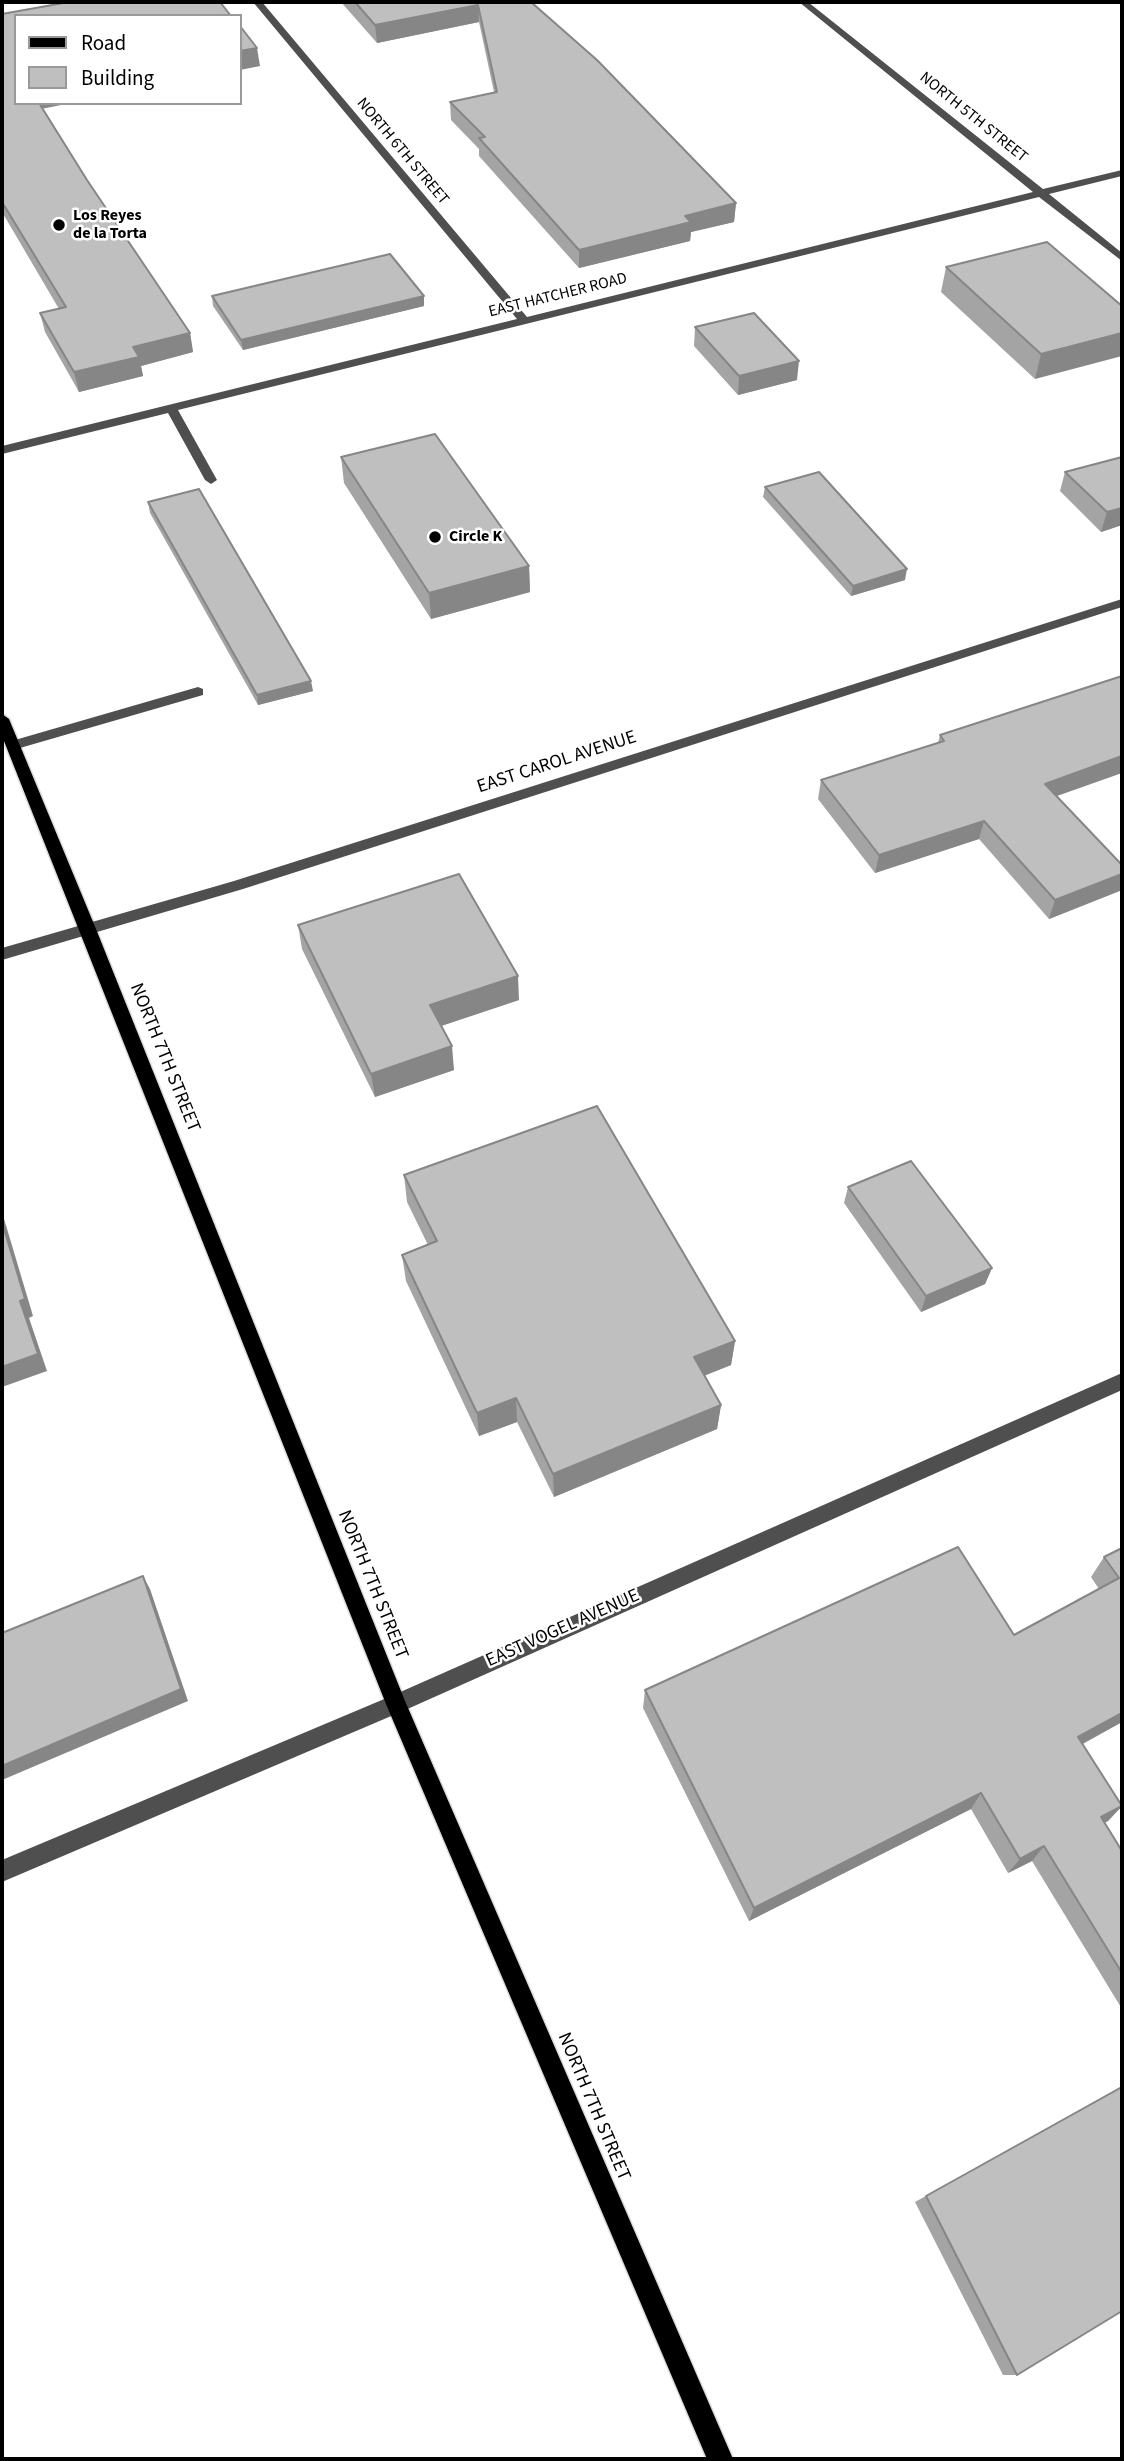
<!DOCTYPE html>
<style>
body{margin:0}
#map{position:relative;width:1124px;height:2461px;overflow:hidden;background:#fff;font-family:"Source Sans 3",sans-serif}
canvas{display:block}
.frame{position:absolute;inset:0;border:4px solid #000;pointer-events:none}
.legend{position:absolute;left:14px;top:14px;width:228px;height:91px;box-sizing:border-box;background:#fff;border:2px solid #999;margin:0;padding:9px 12px;list-style:none;font-size:21px;color:#000}
.legend li{display:flex;align-items:center;gap:14px;height:35px}
.legend b{width:35px;border:2px solid #999}
</style>
<div id="map">
<canvas width="1124" height="2461"></canvas>
<div class="frame"></div>
<ul class="legend">
<li><b style="height:9px;background:#000"></b>Road</li>
<li><b style="height:19px;background:#bfbfbf"></b>Building</li>
</ul>
</div>
<script>
const ctx = document.querySelector('canvas').getContext('2d');
ctx.lineJoin = 'round';
function poly(rows) {
  const path = new Path2D();
  for (const r of rows) {
    path.moveTo(r[0], r[1]);
    for (let i = 2; i < r.length; i += 2) path.lineTo(r[i], r[i + 1]);
  }
  return path;
}
function trace(path, color, width, dash) {
  ctx.strokeStyle = color;
  ctx.lineWidth = width;
  ctx.lineCap = dash ? 'butt' : 'round';
  ctx.setLineDash(dash || []);
  ctx.stroke(path);
}
function fillPath(path, color) {
  ctx.fillStyle = color;
  ctx.fill(path, 'evenodd');
}
function drawText(font, color, halo, rows, align = 'center') {
  ctx.font = font + ' "Source Sans 3",sans-serif';
  ctx.lineWidth = 5;
  ctx.setLineDash([]);
  ctx.textBaseline = 'middle';
  ctx.strokeStyle = halo;
  ctx.fillStyle = color;
  for (const [text, x, y, turn = 0] of rows) {
    ctx.save();
    ctx.translate(x, y);
    ctx.rotate((+turn || 0) * Math.PI / 180);
    ctx.textAlign = isNaN(turn) ? turn : align;
    if (halo) ctx.strokeText(text, 0, 0);
    ctx.fillText(text, 0, 0);
    ctx.restore();
  }
}
const major = poly([
 [2,714,9,719,96,929,405,1701,733,2459,707,2459,386,1704,2,736,2,714]
]);
trace(major, '#dbdbdb', 3);
fillPath(poly([
 [253,2,262,2,527,317,1033,192,799,2,808,2,1043,189,1122,170,1122,176,1049,194,1122,253,1122,261,1039,197,178,410,217,480,211,484,205,480,168,413,2,454,2,446,517,319,253,2],
 [1122,599,1122,607,243,889,2,960,2,948,234,881,1122,599],
 [198,687,203,689,203,695,13,750,6,745,8,742,198,687],
 [1122,1373,1122,1390,403,1711,2,1882,2,1860,389,1697,1122,1373]
]), '#4f4f4f');
fillPath(major, '#000');
fillPath(poly([
 [341,2,531,2,736,203,734,222,691,232,690,241,579,268,479,156,479,149,451,120,450,102,494,92,479,22,377,43],
 [2,14,43,109,87,180,190,333,193,352,141,366,143,376,79,392,45,332,40,313,59,309,2,212],
 [946,267,1122,306,1035,379,941,292],
 [212,296,424,306,243,350,213,306],
 [695,327,797,380,738,395,694,346],
 [341,457,529,566,530,592,431,619,344,483],
 [1122,457,1122,525,1101,532,1060,491,1065,472],
 [765,487,905,580,851,596,763,497],
 [148,502,313,691,258,705,150,513],
 [940,735,1057,796,1122,865,1122,890,1049,919,979,839,875,873,818,799,821,780,938,743],
 [298,925,519,1000,441,1026,454,1070,375,1097,302,949],
 [404,1175,735,1341,731,1365,704,1376,721,1405,717,1429,554,1497,517,1422,479,1436,406,1281,402,1255,428,1245,407,1202],
 [848,1187,992,1268,985,1284,921,1312,844,1203],
 [1122,1548,1122,1722,1083,1744,1122,1806,1108,1821,1104,1823,1122,1851,1122,2009,1032,1861,1008,1873,971,1809,749,1921,643,1708,645,1690,1014,1635,1099,1589,1091,1577,1104,1557],
 [1122,2086,1017,2375,1003,2375,915,2202]
]), '#a4a4a4');
fillPath(poly([
 [478,5,479,22,377,43,375,25],
 [257,48,260,66,240,70,240,51],
 [35,103,71,103,36,110],
 [736,203,734,222,691,232,690,241,579,268,579,250,685,216],
 [424,296,424,306,243,350,241,340],
 [190,333,193,352,141,366,143,376,79,392,74,372,133,347],
 [1122,333,1122,356,1035,379,1041,354],
 [799,361,797,380,738,395,739,376],
 [1122,508,1122,525,1101,532,1107,512],
 [529,566,530,592,431,619,429,593],
 [907,569,905,580,851,596,853,586],
 [311,681,313,691,258,705,257,695],
 [1122,756,1122,773,1040,802,1045,784],
 [984,821,979,839,875,873,879,855],
 [1122,874,1122,890,1049,919,1055,900],
 [518,976,519,1000,432,1029,430,1005],
 [452,1046,454,1070,375,1097,371,1074],
 [2,1212,33,1316,29,1318,47,1371,2,1387,2,1367,20,1301,2,1222],
 [992,1268,985,1284,921,1312,926,1296],
 [735,1341,731,1365,690,1381,694,1357],
 [516,1398,517,1422,479,1436,477,1413],
 [721,1405,717,1429,554,1497,553,1474],
 [143,1576,150,1589,188,1701,2,1780,2,1766],
 [1122,1713,1122,1722,1065,1753,1078,1737],
 [981,1793,971,1809,749,1921,754,1908],
 [1122,1806,1108,1821,1087,1832,1101,1817],
 [1044,1846,1032,1861,1008,1873,1020,1859]
]), '#868686');
const building = poly([
 [69,2,220,2,231,16,16,16,16,103,39,103,87,180,190,333,133,347,139,357,74,372,40,313,66,307,2,202,2,14,69,2],
 [355,2,531,2,597,60,736,203,685,216,691,222,579,250,479,138,485,137,450,102,497,92,478,5,375,25,355,2],
 [240,26,257,48,240,51,240,26],
 [1047,242,1122,306,1122,333,1041,354,946,267,1047,242],
 [390,254,424,296,241,340,212,296,390,254],
 [754,313,799,361,739,376,695,327,754,313],
 [435,434,529,566,429,593,341,457,435,434],
 [1122,457,1122,508,1107,512,1065,472,1122,457],
 [819,472,907,569,853,586,765,487,819,472],
 [199,489,311,681,257,695,148,502,199,489],
 [1122,676,1122,756,1045,784,1122,865,1122,874,1055,900,984,821,879,855,821,780,944,741,940,735,1122,676],
 [459,874,518,976,430,1005,452,1046,371,1074,298,925,459,874],
 [597,1106,735,1341,694,1357,721,1405,553,1474,516,1398,477,1413,402,1255,437,1241,404,1175,597,1106],
 [911,1161,992,1268,926,1296,848,1187,911,1161],
 [2,1222,25,1299,20,1301,38,1354,2,1367,2,1222],
 [958,1547,1014,1635,1119,1578,1104,1557,1122,1548,1122,1713,1078,1737,1122,1806,1101,1817,1122,1851,1122,1973,1044,1846,1020,1859,981,1793,754,1908,645,1690,958,1547],
 [143,1576,181,1689,2,1766,2,1633,143,1576],
 [1122,2087,1122,2311,1017,2375,926,2196,1122,2087]
]);
fillPath(building, '#bfbfbf');
trace(building, '#868686', 2);
for (const [x, y, r, color] of [
 [59,225,7,"#000"],
 [435,537,7,"#000"]
]) {
  const dot = new Path2D();
  dot.arc(x, y, r, 0, 2 * Math.PI);
  ctx.fillStyle = color;
  ctx.fill(dot);
  trace(dot, '#fff', 2.5);
}
drawText('16px', '#000', '#fff', [
 ["NORTH 5TH STREET",973,118,39],
 ["NORTH 6TH STREET",402,152,50],
 ["EAST HATCHER ROAD",558,296,-14]
]);
drawText('bold 16px', '#000', '#fff', [
 ["Los Reyes",73,216],
 ["de la Torta",73,234],
 ["Circle K",449,537]
], 'left');
drawText('19px', '#000', '#fff', [
 ["EAST CAROL AVENUE",557,763,-18],
 ["NORTH 7TH STREET",164,1058,68],
 ["NORTH 7TH STREET",372,1585,68],
 ["EAST VOGEL AVENUE",563,1629,-24],
 ["NORTH 7TH STREET",593,2107,67]
]);
</script>
